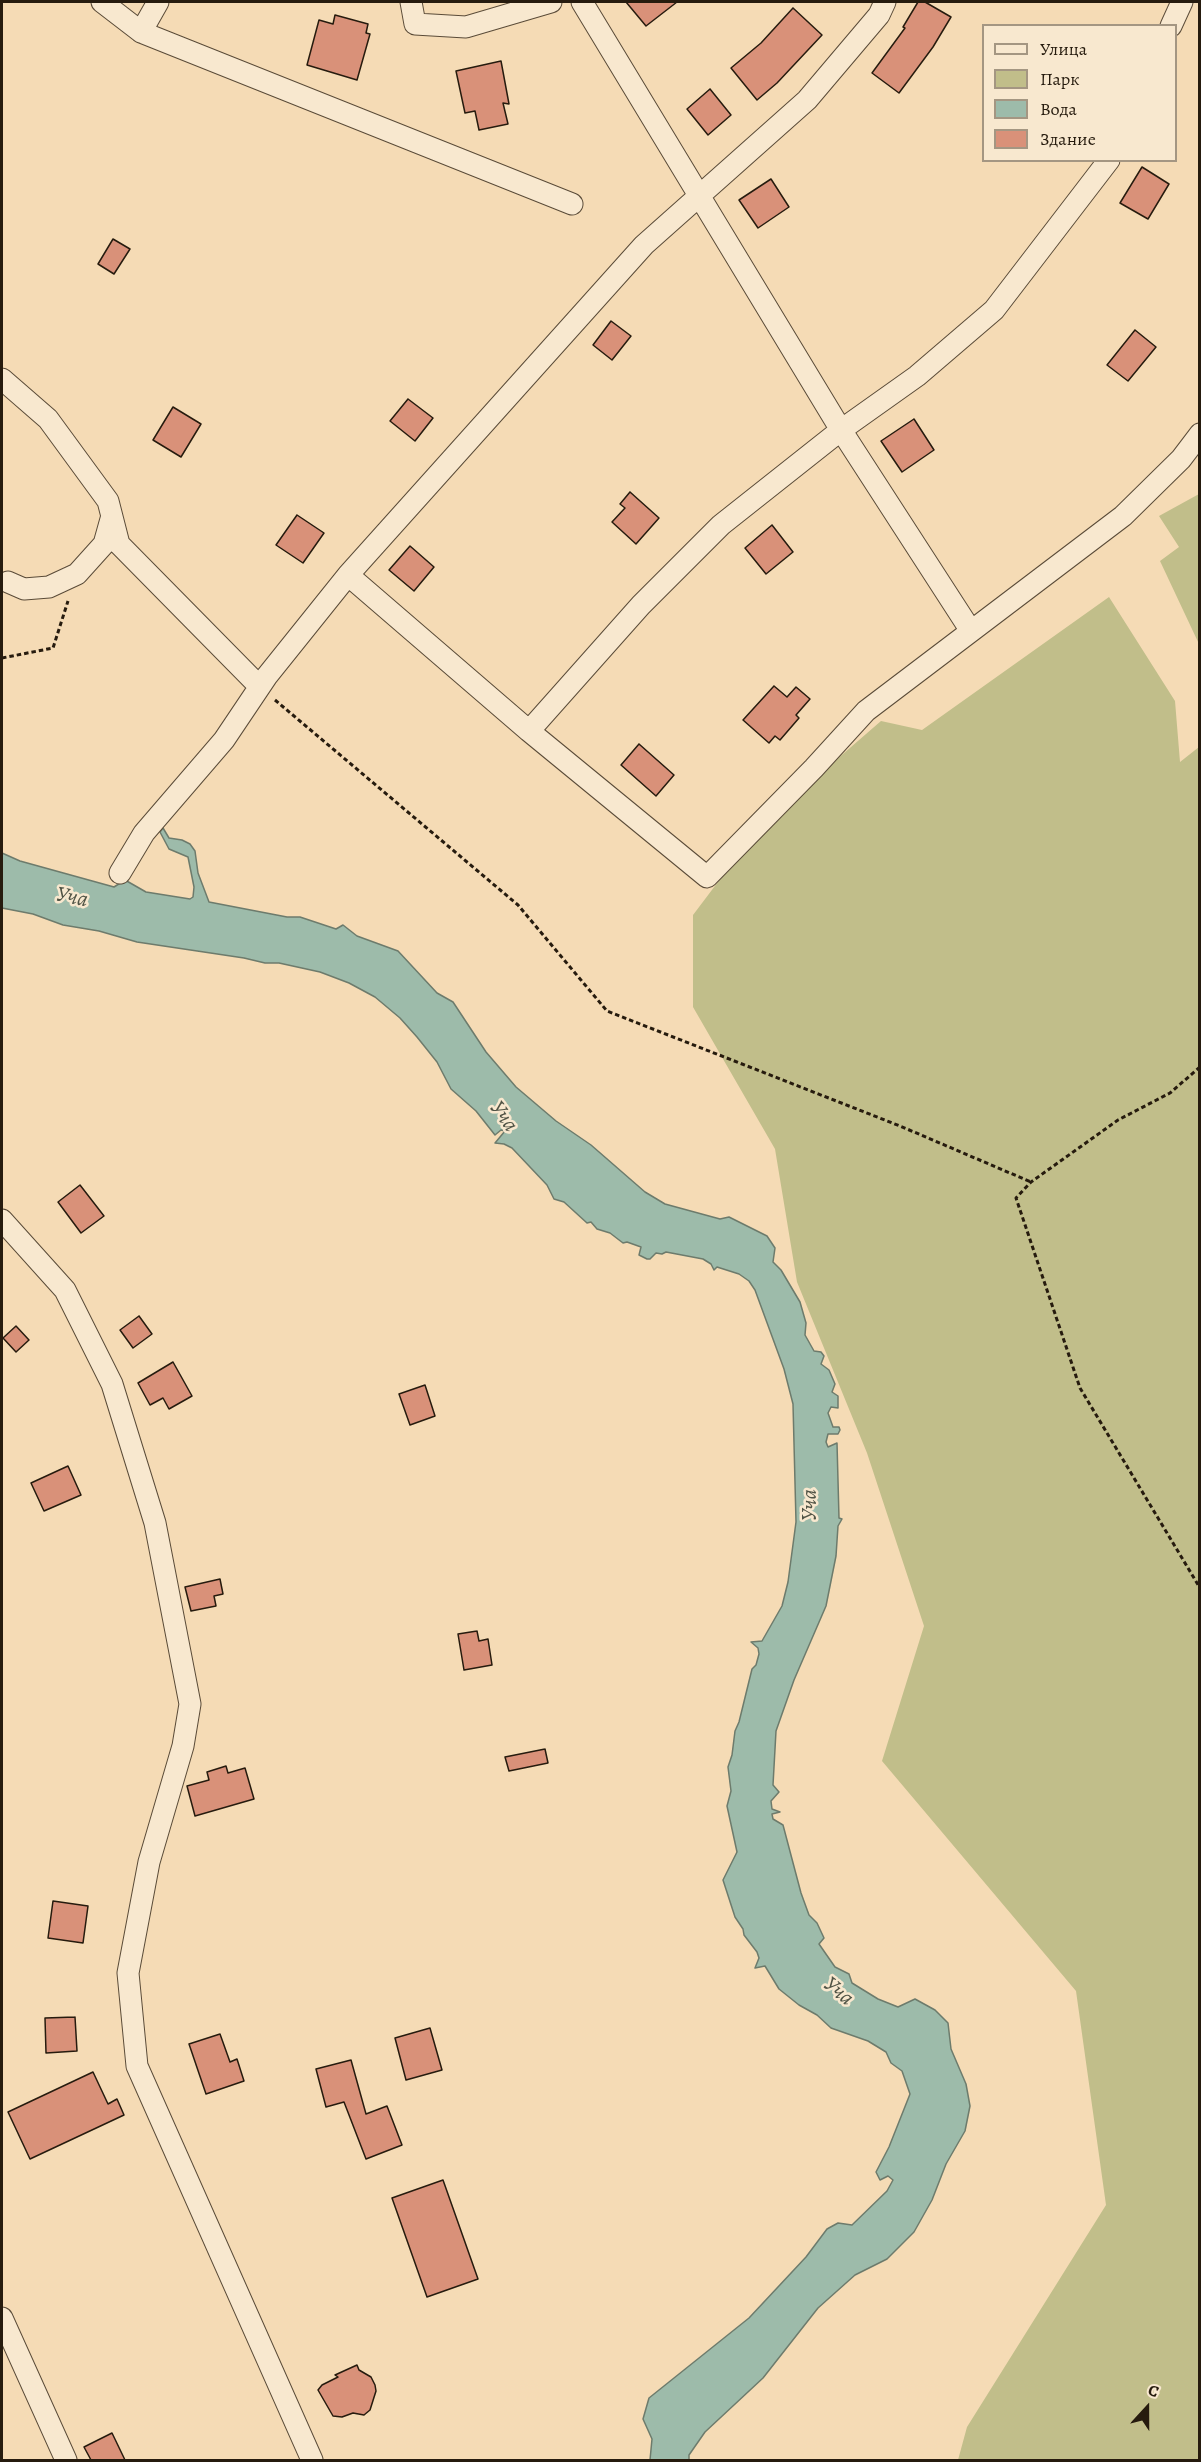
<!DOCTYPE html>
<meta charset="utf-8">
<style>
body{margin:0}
#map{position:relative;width:1201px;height:2462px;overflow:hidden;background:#f5dbb5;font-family:Alegreya,serif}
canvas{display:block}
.frame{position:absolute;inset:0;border:3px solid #261b0e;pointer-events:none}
.legend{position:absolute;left:982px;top:24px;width:195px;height:138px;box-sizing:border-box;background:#f8e8cf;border:2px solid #a49682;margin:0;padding:8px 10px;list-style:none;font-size:18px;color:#261b0e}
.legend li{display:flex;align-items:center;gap:12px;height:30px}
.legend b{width:30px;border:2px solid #a49682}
.north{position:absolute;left:1117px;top:2378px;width:60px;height:60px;-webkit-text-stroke:4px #f8e8cf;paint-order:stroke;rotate:21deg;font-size:16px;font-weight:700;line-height:24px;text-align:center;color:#261b0e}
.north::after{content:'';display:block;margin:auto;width:21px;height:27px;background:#261b0e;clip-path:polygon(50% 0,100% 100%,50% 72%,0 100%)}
</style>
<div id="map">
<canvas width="1201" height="2462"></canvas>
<div class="frame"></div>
<ul class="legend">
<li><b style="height:8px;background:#f8e8cf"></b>Улица</li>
<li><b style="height:16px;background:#c1be8a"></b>Парк</li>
<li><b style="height:16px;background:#9dbbaa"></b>Вода</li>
<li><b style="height:16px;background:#d99179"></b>Здание</li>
</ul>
<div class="north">С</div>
</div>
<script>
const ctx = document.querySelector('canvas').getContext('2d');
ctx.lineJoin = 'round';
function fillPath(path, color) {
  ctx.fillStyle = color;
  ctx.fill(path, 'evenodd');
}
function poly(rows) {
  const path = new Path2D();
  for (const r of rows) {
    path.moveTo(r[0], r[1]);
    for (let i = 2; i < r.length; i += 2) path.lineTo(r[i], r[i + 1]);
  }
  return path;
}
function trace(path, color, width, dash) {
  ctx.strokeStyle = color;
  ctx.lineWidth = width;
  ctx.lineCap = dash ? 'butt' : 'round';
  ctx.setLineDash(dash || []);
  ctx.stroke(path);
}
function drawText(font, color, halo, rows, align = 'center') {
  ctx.font = font + ' Alegreya,serif';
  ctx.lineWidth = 5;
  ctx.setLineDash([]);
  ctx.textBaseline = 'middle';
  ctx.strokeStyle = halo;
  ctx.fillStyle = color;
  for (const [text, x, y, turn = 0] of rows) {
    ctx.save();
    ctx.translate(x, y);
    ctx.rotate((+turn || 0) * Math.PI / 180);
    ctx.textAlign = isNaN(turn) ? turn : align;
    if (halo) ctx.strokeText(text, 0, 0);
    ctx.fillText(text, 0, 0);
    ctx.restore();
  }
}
fillPath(poly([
 [1199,494,1199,644,1160,561,1179,547,1159,516],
 [1109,597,1175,701,1180,762,1199,747,1199,2460,958,2460,967,2427,1106,2205,1076,1991,882,1761,924,1626,867,1453,797,1282,775,1149,693,1007,693,915,761,825,881,721,922,730]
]), '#c1be8a');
const water = poly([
 [163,828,169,838,182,840,190,844,195,851,198,873,209,902,287,917,300,917,336,929,343,925,357,936,398,951,437,993,453,1002,486,1052,516,1087,556,1121,591,1145,645,1192,665,1204,720,1219,729,1217,767,1236,775,1248,773,1262,781,1270,800,1302,806,1323,805,1335,814,1351,821,1352,824,1356,821,1364,829,1370,835,1384,832,1392,838,1396,838,1408,831,1407,828,1413,833,1427,839,1427,840,1430,838,1434,828,1434,826,1442,828,1447,837,1443,839,1518,842,1519,838,1526,836,1556,826,1606,794,1680,776,1731,773,1785,779,1792,771,1801,772,1809,780,1812,772,1814,773,1819,783,1825,801,1893,809,1915,817,1923,824,1938,819,1944,835,1967,849,1974,852,1983,878,1999,898,2007,915,1999,935,2010,948,2023,951,2049,966,2084,970,2106,965,2131,946,2164,932,2200,914,2232,887,2259,855,2275,818,2308,763,2378,705,2432,689,2455,689,2460,650,2460,652,2439,643,2419,649,2398,749,2318,806,2257,827,2229,838,2223,852,2225,887,2191,893,2180,888,2176,880,2180,876,2172,889,2147,910,2094,902,2071,891,2063,886,2052,868,2041,831,2028,817,2015,799,2005,779,1989,765,1966,755,1968,759,1958,757,1952,744,1935,743,1929,735,1917,723,1880,737,1852,727,1806,731,1791,728,1767,732,1755,735,1731,739,1722,752,1669,756,1665,759,1654,758,1648,751,1642,762,1641,782,1606,788,1582,796,1522,793,1404,784,1369,755,1290,749,1281,739,1274,717,1267,714,1270,711,1264,703,1259,666,1252,662,1254,656,1253,650,1259,647,1259,639,1255,641,1247,627,1242,623,1243,610,1233,597,1229,591,1222,587,1223,564,1202,554,1199,547,1185,512,1148,504,1144,495,1143,505,1131,501,1130,495,1135,476,1111,451,1089,437,1062,417,1037,400,1018,375,997,349,983,320,972,279,963,265,963,244,958,137,942,99,931,63,925,33,914,2,908,2,853,20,861,114,887,125,880,146,892,190,899,193,897,194,887,188,857,169,849,160,832,163,828]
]);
fillPath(water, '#9dbbaa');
trace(water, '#6d7b6c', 1.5);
const building = poly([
 [626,2,677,2,646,26,626,2],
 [918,2,925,2,951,17,933,47,899,93,872,73,905,28,903,27,918,2],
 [793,8,822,35,777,83,757,100,731,68,761,43,793,8],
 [335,15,368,24,366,33,370,34,357,80,307,65,319,20,333,24,335,15],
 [501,61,509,104,503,103,508,124,479,130,475,111,465,113,456,71,501,61],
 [710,89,731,115,708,135,687,109,710,89],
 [1142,167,1169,184,1148,219,1120,203,1142,167],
 [771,179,789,207,758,228,739,200,771,179],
 [113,239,130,249,114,274,98,264,113,239],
 [611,321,631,336,612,360,593,345,611,321],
 [1135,330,1156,347,1128,381,1107,365,1135,330],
 [408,399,433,418,415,441,390,421,408,399],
 [173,407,201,424,181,457,153,440,173,407],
 [914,419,934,450,902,472,881,441,914,419],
 [630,492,659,518,636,544,612,522,625,508,620,504,630,492],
 [297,515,324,533,303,563,276,545,297,515],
 [772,525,793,552,766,574,745,548,772,525],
 [410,546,434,567,414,591,389,570,410,546],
 [774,686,787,697,796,687,810,699,796,715,799,718,780,740,775,736,769,743,743,720,774,686],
 [639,744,674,775,656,796,621,765,639,744],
 [80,1185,104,1216,81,1233,58,1202,80,1185],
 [139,1316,152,1334,133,1348,120,1330,139,1316],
 [16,1326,29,1340,16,1352,3,1338,16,1326],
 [173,1362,192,1396,169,1409,163,1398,150,1405,138,1383,173,1362],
 [425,1385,435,1416,410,1425,399,1394,425,1385],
 [68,1466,81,1495,44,1511,31,1483,68,1466],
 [220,1579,223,1594,214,1596,216,1606,191,1611,185,1587,220,1579],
 [477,1631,479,1641,488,1639,492,1665,464,1670,458,1634,477,1631],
 [545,1749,548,1763,509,1771,505,1757,545,1749],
 [226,1766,228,1773,245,1768,254,1799,195,1816,187,1786,209,1780,207,1772,226,1766],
 [53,1901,88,1906,83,1943,48,1938,53,1901],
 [75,2017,77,2051,46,2053,45,2018,75,2017],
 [430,2028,442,2070,406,2080,395,2038,430,2028],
 [220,2034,230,2062,237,2059,244,2081,206,2094,189,2044,220,2034],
 [351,2060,366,2114,387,2106,402,2145,366,2159,344,2102,326,2107,316,2069,351,2060],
 [93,2072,108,2104,117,2099,124,2115,30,2159,8,2112,93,2072],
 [443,2180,478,2279,427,2297,392,2198,443,2180],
 [357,2365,359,2370,371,2377,375,2385,376,2391,370,2410,364,2415,353,2413,342,2417,333,2416,318,2390,322,2385,338,2377,335,2375,357,2365],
 [112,2433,125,2460,91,2460,84,2447,112,2433]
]);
fillPath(building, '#d99179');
trace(building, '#261b0e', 1.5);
const minor = poly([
 [102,2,141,32,572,204],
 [411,2,415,24,466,27,551,2],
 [582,2,841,430,971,631],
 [1171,26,1182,2],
 [141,32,158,2],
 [2,379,48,419,108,501,119,544,259,686],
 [348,575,529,731,707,877,814,768,866,711,1123,516,1181,459,1200,434],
 [8,582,24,589,49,587,77,574,104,544,111,519],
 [529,731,641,605,721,525,841,430,917,376,994,310,1109,160],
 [120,873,144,833,224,740,267,676,348,575,644,245,807,100,879,15,885,2],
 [2,1220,65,1290,112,1384,155,1523,190,1704,183,1746,149,1862,128,1973,137,2066,312,2460],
 [2,2318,66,2460]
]);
trace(minor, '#5a4b38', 23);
trace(poly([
 [2,658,53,648,68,601],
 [275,700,518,905,607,1011,900,1126,1031,1182],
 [1200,1067,1170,1093,1118,1120,1031,1182,1016,1198,1080,1388,1200,1588]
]), '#261b0e', 3, [4.5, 3]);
trace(minor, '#f8e8cf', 21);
drawText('italic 22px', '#505345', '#f8e8cf', [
 ["Уча",72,898,11],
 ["Уча",503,1117,54],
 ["Уча",811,1505,-90],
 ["Уча",838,1992,39]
]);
</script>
